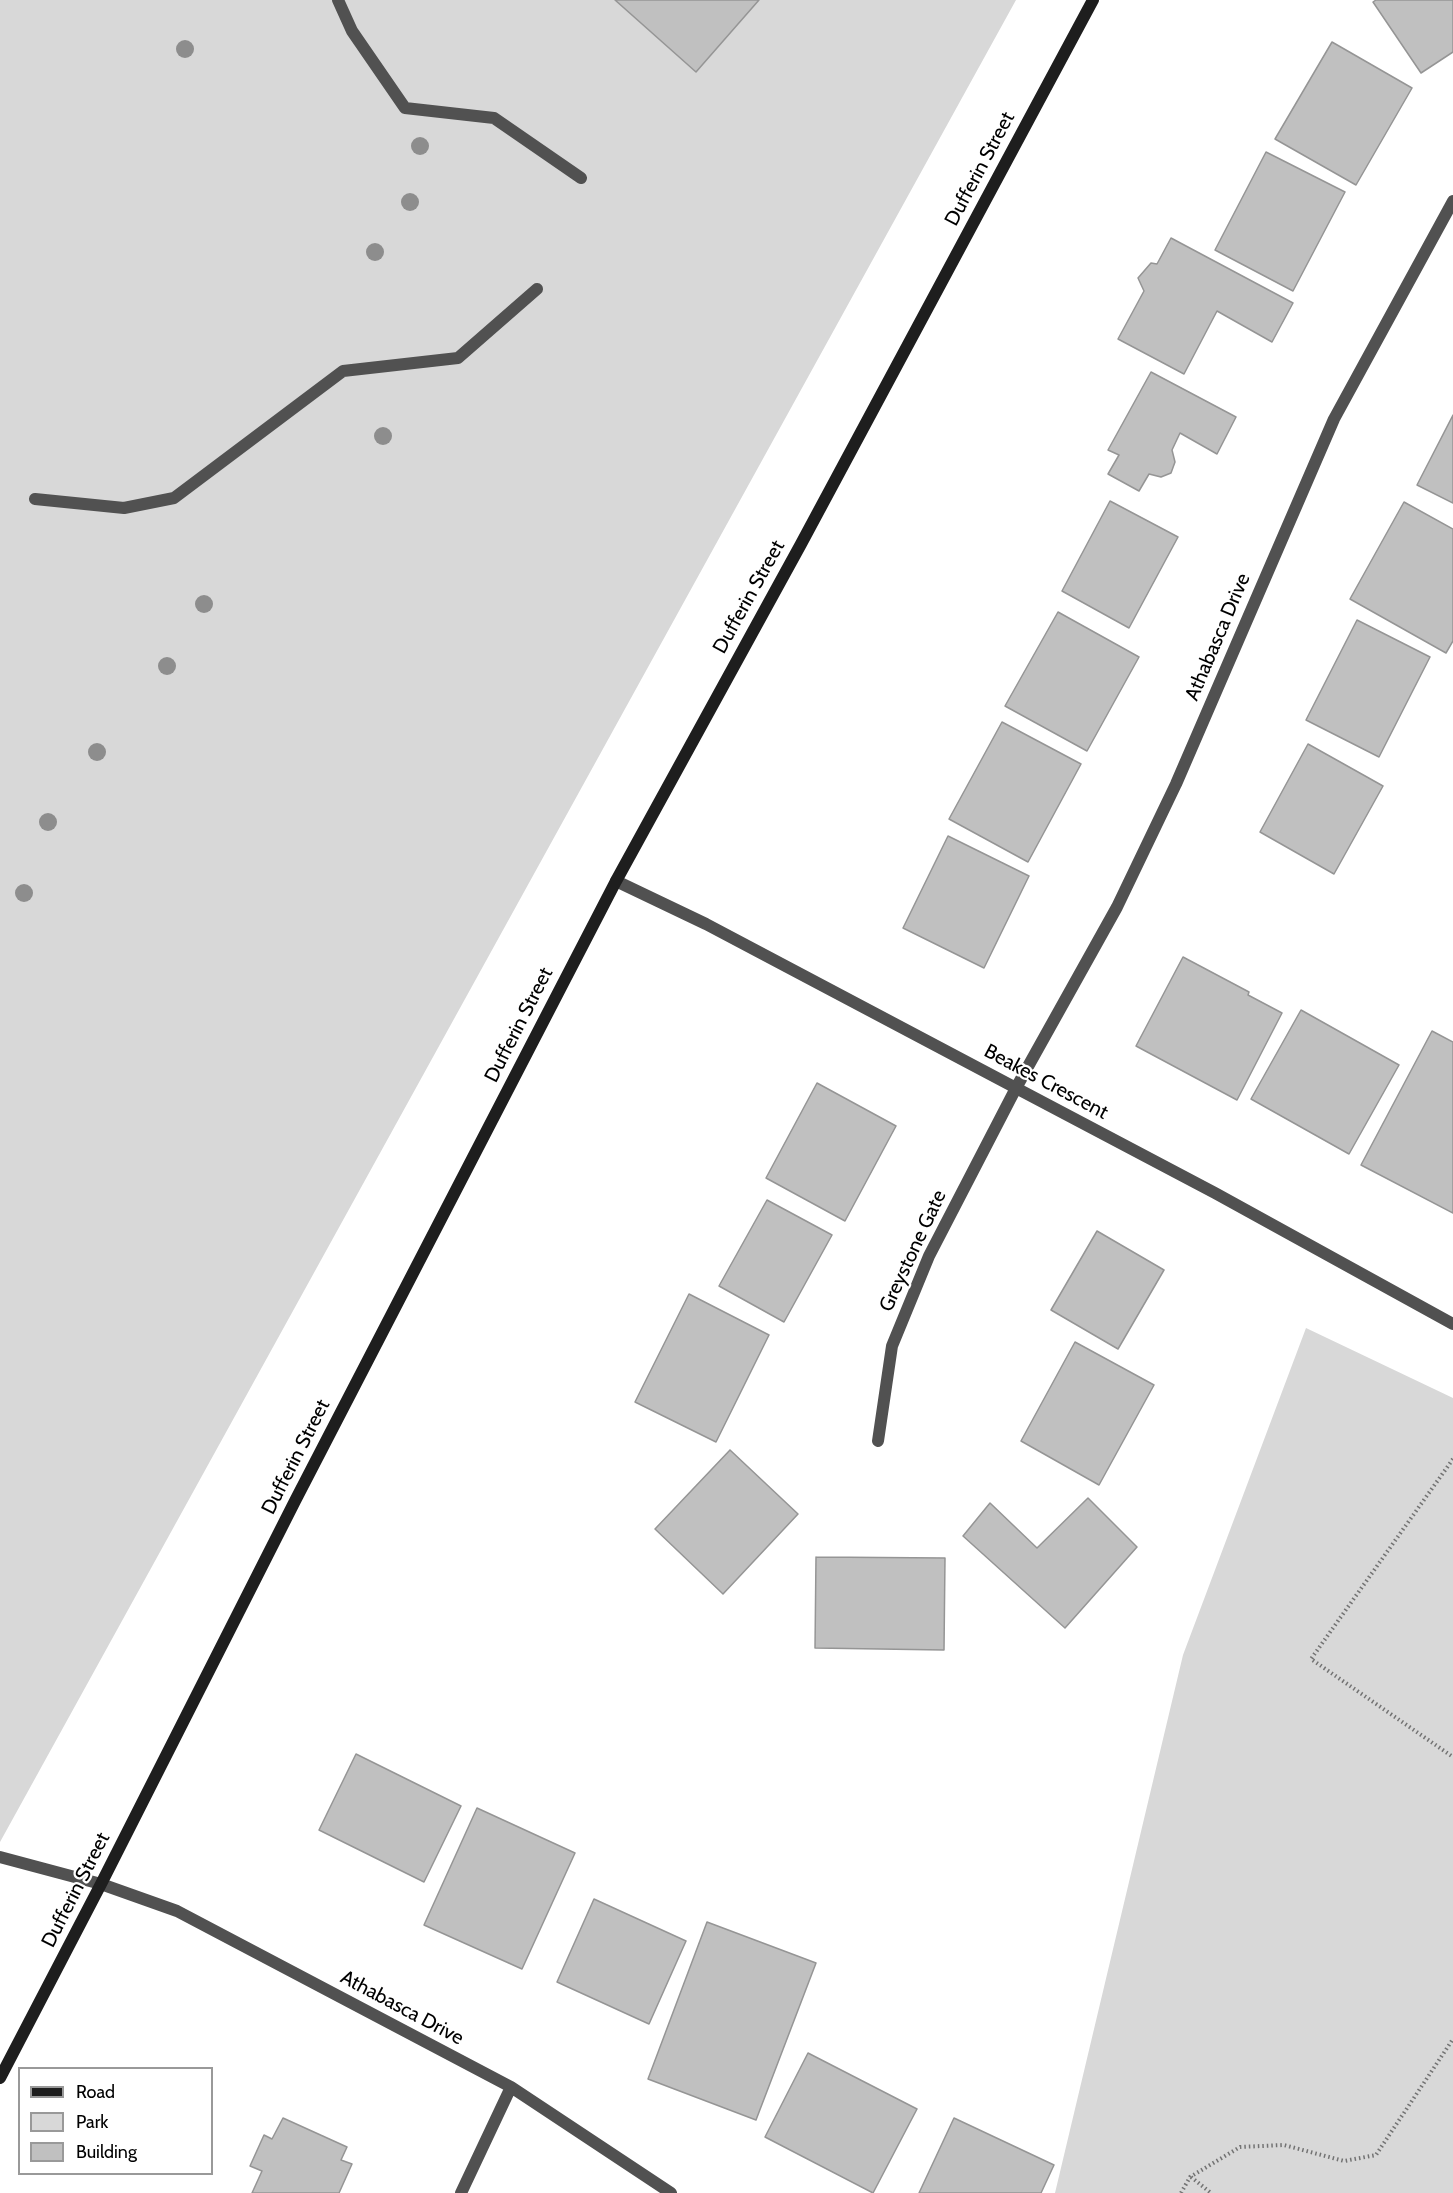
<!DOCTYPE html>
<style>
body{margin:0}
#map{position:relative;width:1453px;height:2193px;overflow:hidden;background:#fff;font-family:Cabin,sans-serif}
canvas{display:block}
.legend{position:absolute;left:18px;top:2067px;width:195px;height:108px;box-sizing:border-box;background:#fff;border:2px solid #999;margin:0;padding:8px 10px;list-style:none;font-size:18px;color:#000}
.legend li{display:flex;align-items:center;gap:12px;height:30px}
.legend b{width:30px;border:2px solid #999}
</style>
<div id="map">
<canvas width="1453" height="2193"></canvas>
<ul class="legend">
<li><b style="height:8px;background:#1e1e1e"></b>Road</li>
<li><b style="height:16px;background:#d8d8d8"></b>Park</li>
<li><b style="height:16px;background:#c0c0c0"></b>Building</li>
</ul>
</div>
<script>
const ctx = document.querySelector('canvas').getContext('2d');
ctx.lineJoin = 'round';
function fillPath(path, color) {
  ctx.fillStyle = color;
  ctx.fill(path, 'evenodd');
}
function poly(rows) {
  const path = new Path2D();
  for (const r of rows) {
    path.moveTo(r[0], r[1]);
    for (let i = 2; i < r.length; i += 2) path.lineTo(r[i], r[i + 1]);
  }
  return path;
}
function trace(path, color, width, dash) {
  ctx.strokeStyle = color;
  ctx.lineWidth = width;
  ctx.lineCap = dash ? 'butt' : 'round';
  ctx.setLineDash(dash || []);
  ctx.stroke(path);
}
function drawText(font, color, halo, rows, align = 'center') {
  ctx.font = font + ' Cabin,sans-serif';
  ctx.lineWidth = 4.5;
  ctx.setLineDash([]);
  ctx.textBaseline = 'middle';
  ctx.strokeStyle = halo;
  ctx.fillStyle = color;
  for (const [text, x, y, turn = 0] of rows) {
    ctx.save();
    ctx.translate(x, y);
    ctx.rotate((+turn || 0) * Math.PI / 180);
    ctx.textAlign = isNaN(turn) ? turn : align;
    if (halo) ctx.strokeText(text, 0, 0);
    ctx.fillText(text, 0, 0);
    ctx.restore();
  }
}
fillPath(poly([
 [0,0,1016,0,0,1842],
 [1306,1328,1453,1398,1453,2193,1055,2193,1183,1655]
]), '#d8d8d8');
const building = poly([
 [615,0,759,0,696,72,615,0],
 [1376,0,1453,0,1453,52,1421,73,1373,2,1376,0],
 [1332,42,1412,88,1356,185,1275,139,1332,42],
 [1266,152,1345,192,1293,291,1215,250,1266,152],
 [1171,238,1293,303,1272,342,1217,311,1184,374,1118,339,1144,291,1138,278,1151,263,1157,264,1171,238],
 [1151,372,1236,417,1217,454,1180,433,1172,450,1175,462,1171,473,1161,477,1149,474,1139,491,1108,474,1119,455,1108,450,1151,372],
 [1453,415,1453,503,1417,485,1453,415],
 [1110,501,1178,537,1129,628,1062,591,1110,501],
 [1404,502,1453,529,1453,641,1446,653,1350,599,1404,502],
 [1058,612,1139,657,1087,751,1005,706,1058,612],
 [1357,620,1430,657,1379,757,1306,720,1357,620],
 [1002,722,1081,764,1028,862,949,819,1002,722],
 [1308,744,1383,786,1334,874,1260,832,1308,744],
 [948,836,1029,876,984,968,903,928,948,836],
 [1183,957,1249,992,1248,995,1282,1013,1237,1100,1136,1046,1183,957],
 [1301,1010,1399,1065,1349,1154,1251,1099,1301,1010],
 [1432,1031,1453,1042,1453,1213,1361,1165,1432,1031],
 [817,1083,896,1126,845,1221,766,1178,817,1083],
 [767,1200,832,1235,784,1322,719,1286,767,1200],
 [1097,1231,1164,1270,1118,1349,1051,1310,1097,1231],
 [689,1294,769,1335,716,1442,635,1402,689,1294],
 [1075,1342,1154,1385,1099,1485,1021,1441,1075,1342],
 [730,1450,798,1514,723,1594,655,1529,730,1450],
 [1088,1498,1137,1547,1065,1628,963,1536,990,1503,1037,1548,1088,1498],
 [816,1557,945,1558,944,1650,815,1648,816,1557],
 [356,1754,461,1806,424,1882,319,1830,356,1754],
 [477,1808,575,1853,522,1969,424,1925,477,1808],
 [594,1899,686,1941,649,2024,557,1982,594,1899],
 [707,1922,816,1963,756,2120,648,2079,707,1922],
 [808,2053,917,2109,873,2193,765,2137,808,2053],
 [283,2118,347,2147,341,2160,352,2164,339,2193,252,2193,262,2171,250,2166,264,2135,272,2139,283,2118],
 [954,2118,1054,2165,1041,2193,919,2193,954,2118]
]);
fillPath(building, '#c0c0c0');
trace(building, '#959595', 1.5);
trace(poly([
 [1453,1459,1311,1659,1453,1757],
 [1191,2177,1211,2193],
 [1181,2193,1190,2177,1240,2147,1284,2145,1344,2161,1376,2155,1453,2039]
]), '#737373', 4, [1.5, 3]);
trace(poly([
 [338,0,352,31,405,108,494,118,581,178],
 [35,499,124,508,174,498,343,371,458,358,537,289],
 [0,1857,101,1884]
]), '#515151', 12);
trace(poly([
 [616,881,706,924,1016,1088,1215,1193,1453,1324],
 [878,1441,892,1346,929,1256,1016,1088,1117,907,1176,784,1334,419,1453,201],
 [101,1884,177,1911,511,2087,671,2193],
 [461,2193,511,2087]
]), '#515151', 12);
trace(poly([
 [0,2078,101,1884,295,1501,616,881,801,544,1093,0]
]), '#1e1e1e', 12);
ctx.fillStyle = '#8d8d8d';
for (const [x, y] of [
 [185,49],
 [420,146],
 [410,202],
 [375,252],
 [383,436],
 [204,604],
 [167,666],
 [97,752],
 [48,822],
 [24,893]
]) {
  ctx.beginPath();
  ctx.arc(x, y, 9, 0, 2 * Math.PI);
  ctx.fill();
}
drawText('20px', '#000', '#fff', [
 ["Dufferin Street",980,169,-62],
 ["Dufferin Street",749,597,-61],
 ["Athabasca Drive",1218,637,-67],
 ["Dufferin Street",519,1025,-63],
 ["Beakes Crescent",1046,1082,28],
 ["Greystone Gate",913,1251,-65],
 ["Dufferin Street",296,1457,-63],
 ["Dufferin Street",76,1890,-63],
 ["Athabasca Drive",402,2008,28]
]);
</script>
